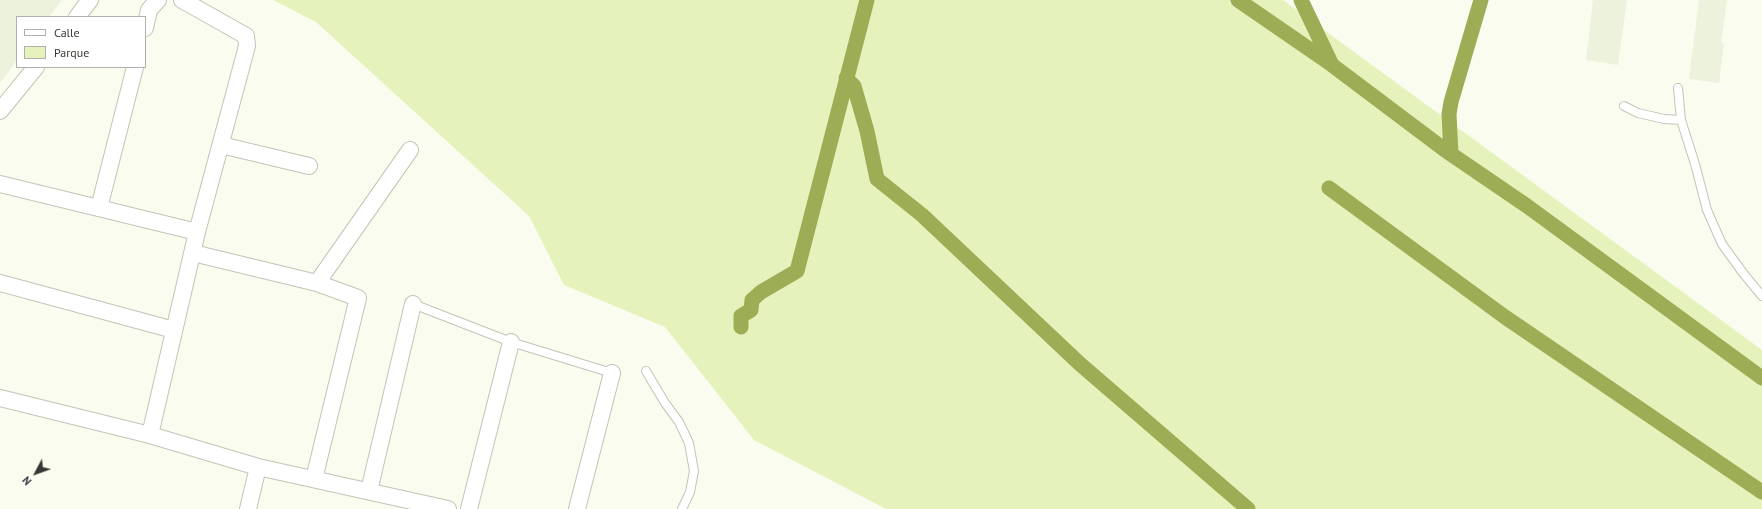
<!DOCTYPE html>
<style>
body{margin:0}
#map{position:relative;width:1762px;height:509px;overflow:hidden;background:#f9fcee;font-family:"PT Sans",sans-serif}
canvas{display:block}
.legend{position:absolute;left:16px;top:16px;width:130px;height:52px;box-sizing:border-box;background:#fff;border:1px solid #afafad;margin:0;padding:5px 7px;list-style:none;font-size:12px;color:#363732}
.legend li{display:flex;align-items:center;gap:8px;height:20px}
.legend b{width:20px;border:1px solid #afafad}
.north{position:absolute;left:16px;top:453px;width:40px;height:40px;-webkit-text-stroke:3px #fff;paint-order:stroke;rotate:229deg;font-size:11px;font-weight:700;line-height:16px;text-align:center;color:#363732}
.north::after{content:'';display:block;margin:auto;width:14px;height:18px;background:#363732;clip-path:polygon(50% 0,100% 100%,50% 72%,0 100%)}
</style>
<div id="map">
<canvas width="1762" height="509"></canvas>
<ul class="legend">
<li><b style="height:5px;background:#fff"></b>Calle</li>
<li><b style="height:11px;background:#e6f2bc"></b>Parque</li>
</ul>
<div class="north">N</div>
</div>
<script>
const ctx = document.querySelector('canvas').getContext('2d');
ctx.lineJoin = 'round';
function fillPath(path, color) {
  ctx.fillStyle = color;
  ctx.fill(path, 'evenodd');
}
function poly(rows) {
  const path = new Path2D();
  for (const r of rows) {
    path.moveTo(r[0], r[1]);
    for (let i = 2; i < r.length; i += 2) path.lineTo(r[i], r[i + 1]);
  }
  return path;
}
function trace(path, color, width, dash) {
  ctx.strokeStyle = color;
  ctx.lineWidth = width;
  ctx.lineCap = dash ? 'butt' : 'round';
  ctx.setLineDash(dash || []);
  ctx.stroke(path);
}
fillPath(poly([
 [0,0,62,0,49,17,17,17,17,60,0,83],
 [1593,0,1627,0,1618,65,1586,60],
 [1699,0,1727,0,1721,43,1724,43,1719,83,1689,79]
]), '#edf2dd');
fillPath(poly([
 [273,0,1283,0,1762,350,1762,509,886,509,754,440,665,327,564,285,529,216,316,22]
]), '#e6f2bc');
trace(poly([
 [1238,0,1331,64],
 [1301,0,1332,65,1445,150,1527,206,1762,378],
 [846,78,854,86,867,131,877,179,922,215,1080,364,1248,509],
 [1451,154,1449,114,1451,102,1481,0],
 [1329,188,1505,317,1762,492],
 [741,327,741,316,751,310,752,300,761,292,797,271,867,0]
]), '#9cad55', 15);
const service = poly([
 [1678,88,1681,120,1695,164,1707,210,1722,244,1743,273,1762,296],
 [1624,106,1638,113,1664,119,1681,120],
 [413,304,511,342,612,373],
 [646,371,665,403,679,422,689,443,694,471,690,492,682,509]
]);
const minor = poly([
 [77,17,90,0],
 [145,28,149,10,158,0],
 [0,111,36,67],
 [221,145,309,166],
 [0,184,197,232],
 [99,208,135,67],
 [193,253,317,283,358,298,314,479],
 [0,283,174,330],
 [317,283,410,150],
 [0,398,150,435,258,467,448,509],
 [150,435,197,232,247,46,246,36,182,0],
 [369,491,413,304],
 [248,509,258,467],
 [469,509,511,342],
 [577,509,612,373]
]);
trace(service, '#c1c5b7', 10);
trace(minor, '#c1c5b7', 18);
trace(service, '#fff', 8);
trace(minor, '#fff', 16);
</script>
